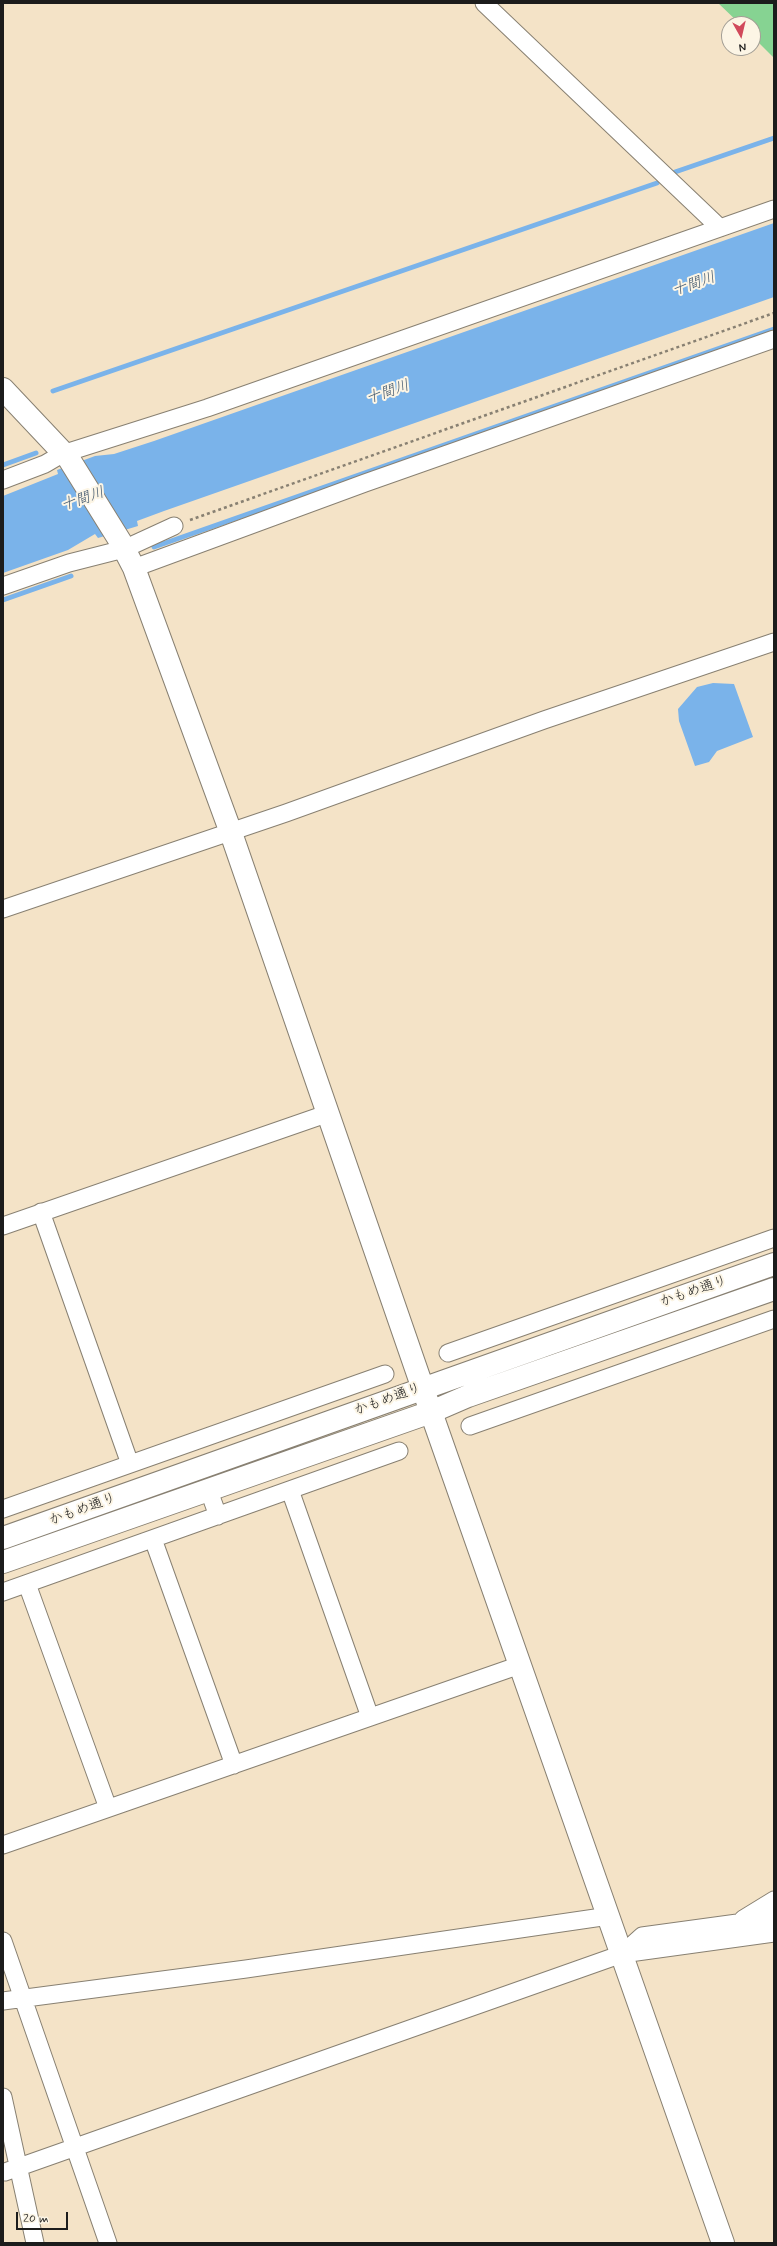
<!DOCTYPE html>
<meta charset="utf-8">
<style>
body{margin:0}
#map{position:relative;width:777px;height:2246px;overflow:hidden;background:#f4e3c7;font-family:Mynerve,sans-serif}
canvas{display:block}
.frame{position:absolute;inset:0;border:4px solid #1c1c1c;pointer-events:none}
.north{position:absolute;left:721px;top:16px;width:40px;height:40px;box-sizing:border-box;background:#fcf5e5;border:1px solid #a29e95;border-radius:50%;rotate:172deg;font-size:11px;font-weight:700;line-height:16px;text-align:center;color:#1c1c1c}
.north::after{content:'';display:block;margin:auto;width:14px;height:18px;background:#d1495b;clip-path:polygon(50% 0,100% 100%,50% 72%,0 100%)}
.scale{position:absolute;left:16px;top:2212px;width:52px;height:18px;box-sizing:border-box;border:2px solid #1c1c1c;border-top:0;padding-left:5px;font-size:12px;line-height:14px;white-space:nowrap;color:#1c1c1c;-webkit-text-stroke:3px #fcf5e5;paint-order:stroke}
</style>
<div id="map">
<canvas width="777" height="2246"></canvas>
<div class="frame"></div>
<div class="north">N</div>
<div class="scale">20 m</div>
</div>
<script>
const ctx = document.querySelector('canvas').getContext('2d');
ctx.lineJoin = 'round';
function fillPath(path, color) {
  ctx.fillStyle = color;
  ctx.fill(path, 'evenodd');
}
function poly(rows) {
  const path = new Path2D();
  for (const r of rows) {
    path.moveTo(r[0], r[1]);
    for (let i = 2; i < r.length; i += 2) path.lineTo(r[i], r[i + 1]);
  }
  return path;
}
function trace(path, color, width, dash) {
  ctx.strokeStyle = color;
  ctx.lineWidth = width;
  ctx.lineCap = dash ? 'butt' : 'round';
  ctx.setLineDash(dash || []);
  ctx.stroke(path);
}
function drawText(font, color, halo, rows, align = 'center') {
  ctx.font = font + ' Mynerve,"Klee One",sans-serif';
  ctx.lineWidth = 4;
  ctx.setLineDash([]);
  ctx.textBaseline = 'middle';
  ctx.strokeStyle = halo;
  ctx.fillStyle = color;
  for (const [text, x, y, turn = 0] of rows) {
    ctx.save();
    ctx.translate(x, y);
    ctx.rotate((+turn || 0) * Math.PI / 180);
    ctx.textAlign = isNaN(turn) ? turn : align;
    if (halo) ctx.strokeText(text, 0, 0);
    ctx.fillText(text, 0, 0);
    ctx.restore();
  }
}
fillPath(poly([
 [718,3,774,3,774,58,753,37,753,24,740,24]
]), '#86d392');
fillPath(poly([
 [774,223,774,297,164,511,137,521,138,526,98,538,95,534,68,550,3,573,3,496,58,474,57,470,95,456,114,454,154,441],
 [713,683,734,684,753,737,717,751,709,762,695,766,679,721,678,709,697,687]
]), '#7ab3ea');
trace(poly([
 [675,172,774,138],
 [53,391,657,183],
 [3,465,36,453],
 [154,547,774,329],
 [3,600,71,576]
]), '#7ab3ea', 5);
const minor = poly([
 [484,3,720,228],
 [3,480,45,464,62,454,207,408,774,209],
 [134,568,365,483,774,339],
 [3,586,69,563,124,549,174,526],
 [3,909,286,813,544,720,774,642],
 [41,1212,130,1464],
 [3,1226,329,1113],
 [448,1353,774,1238],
 [470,1426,774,1319],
 [290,1490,370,1717],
 [209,1491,218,1516],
 [3,1509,385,1374],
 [153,1539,234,1765],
 [27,1584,108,1808],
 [3,1592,399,1451],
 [3,1845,520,1665],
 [743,1919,774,1900],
 [3,1941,108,2243],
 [622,1954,642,1936,774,1918],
 [3,2001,246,1969,609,1916],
 [3,2097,35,2243],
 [5,2172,622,1954,774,1933]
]);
const tertiary = poly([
 [3,389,69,459,120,541,134,568,230,830,431,1412,723,2243],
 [3,1538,774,1264],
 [3,1562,431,1412,468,1396,774,1289]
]);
trace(minor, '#888072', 19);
trace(tertiary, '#888072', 24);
trace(poly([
 [190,520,774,313]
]), '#888072', 2.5, [3, 3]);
trace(minor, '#fff', 17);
trace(tertiary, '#fff', 22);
drawText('14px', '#1c1c1c', '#fcf5e5', [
 ["かもめ通り",694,1292,-19],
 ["かもめ通り",388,1400,-20],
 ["かもめ通り",83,1510,-20]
]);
drawText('italic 15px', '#42586e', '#fcf5e5', [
 ["十間川",694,285,-19],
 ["十間川",388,393,-19],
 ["十間川",83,500,-19]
]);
</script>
